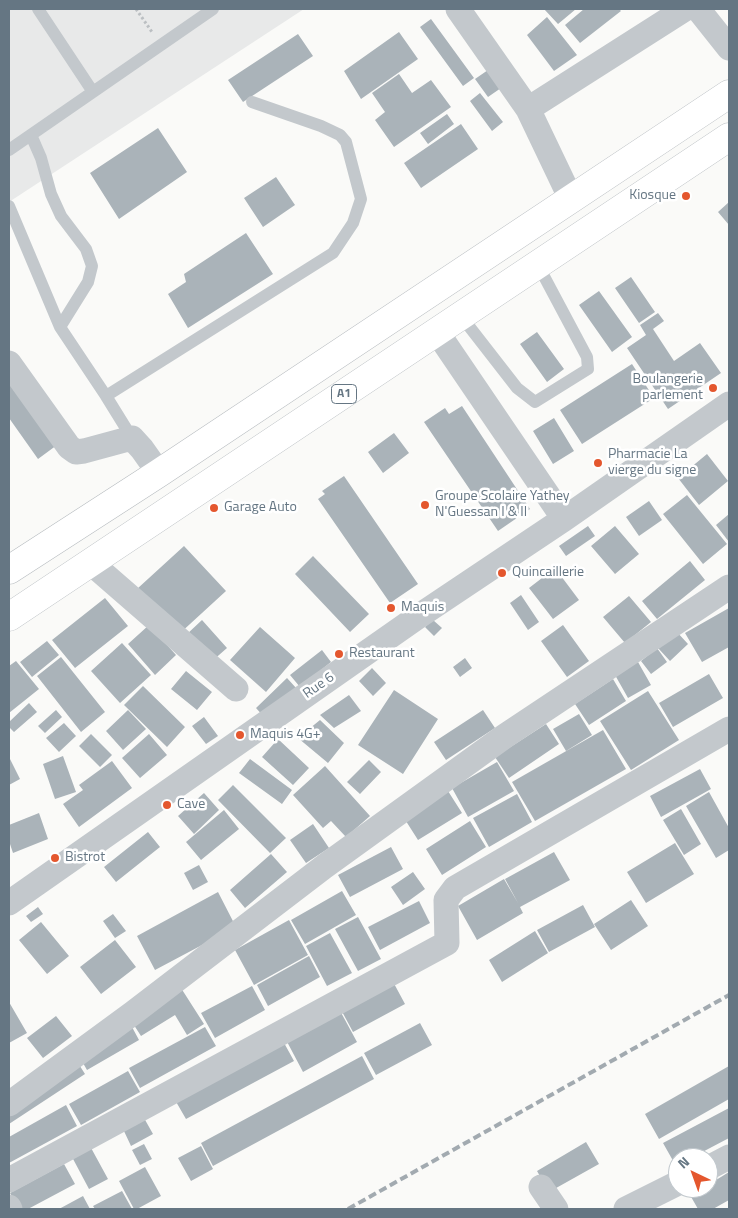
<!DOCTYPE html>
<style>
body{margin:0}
#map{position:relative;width:738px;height:1218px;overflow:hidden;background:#fafaf8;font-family:"Titillium Web",sans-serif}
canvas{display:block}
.frame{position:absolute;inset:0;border:10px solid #657683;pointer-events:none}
.north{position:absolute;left:668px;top:1148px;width:50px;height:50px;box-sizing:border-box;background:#fff;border:1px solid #c1c8cd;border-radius:50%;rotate:318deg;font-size:14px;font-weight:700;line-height:20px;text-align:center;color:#657683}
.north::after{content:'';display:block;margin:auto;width:18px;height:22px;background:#e4572e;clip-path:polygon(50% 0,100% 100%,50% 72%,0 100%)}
</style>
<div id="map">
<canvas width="738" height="1218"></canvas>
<div class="frame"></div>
<div class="north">N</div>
</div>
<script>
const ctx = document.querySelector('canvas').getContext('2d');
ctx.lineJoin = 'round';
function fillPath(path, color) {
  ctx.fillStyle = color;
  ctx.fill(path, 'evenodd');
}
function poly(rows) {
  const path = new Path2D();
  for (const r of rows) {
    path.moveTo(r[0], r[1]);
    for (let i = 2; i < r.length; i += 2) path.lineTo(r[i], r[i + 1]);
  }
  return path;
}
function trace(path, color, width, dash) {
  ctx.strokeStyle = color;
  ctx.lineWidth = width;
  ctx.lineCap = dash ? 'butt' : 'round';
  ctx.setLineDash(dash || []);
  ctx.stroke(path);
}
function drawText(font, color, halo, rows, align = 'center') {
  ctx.font = font + ' "Titillium Web",sans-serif';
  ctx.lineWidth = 5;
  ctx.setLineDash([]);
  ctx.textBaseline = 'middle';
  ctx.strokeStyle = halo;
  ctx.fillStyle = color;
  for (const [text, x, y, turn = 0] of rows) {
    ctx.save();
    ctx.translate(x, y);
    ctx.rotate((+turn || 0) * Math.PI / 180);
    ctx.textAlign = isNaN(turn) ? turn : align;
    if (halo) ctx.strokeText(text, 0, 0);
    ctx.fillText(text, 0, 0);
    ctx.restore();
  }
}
fillPath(poly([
 [9,9,304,9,9,202]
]), '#e8e9e9');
fillPath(poly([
 [544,9,576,9,558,24],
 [584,9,619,9,621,11,580,43,565,25],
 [547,17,577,55,554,71,527,35],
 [431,19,474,78,463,86,420,27],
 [399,32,418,59,361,99,344,71],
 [298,34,313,56,243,102,228,80],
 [488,70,501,88,488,97,475,79],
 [399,74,412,93,431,80,451,107,394,147,375,120,385,112,372,93],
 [480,93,503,122,492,131,470,101],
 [447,114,454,124,428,144,420,133],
 [461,124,478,149,421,188,404,163],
 [158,128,187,172,119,219,90,173],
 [276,177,295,205,263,227,244,198],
 [729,202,729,225,718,212],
 [246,233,273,274,188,328,168,294,186,282,184,274],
 [631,277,655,312,639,323,615,288],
 [599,291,632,337,612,352,579,305],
 [658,313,664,321,653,329,674,361,700,343,721,373,668,409,627,348,646,335,640,325],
 [537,332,564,369,547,382,520,344],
 [632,364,654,398,582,444,560,410],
 [9,380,57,445,38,459,9,418],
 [462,406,530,509,498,531,424,422,445,408,449,414],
 [554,418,574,451,553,464,533,431],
 [394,433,409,453,383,473,368,452],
 [707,454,728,481,699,505,678,478],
 [344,476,418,584,390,603,318,499,325,494,322,491],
 [687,495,727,544,703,564,663,514],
 [649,501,662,520,639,536,626,517],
 [729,514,729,542,716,525],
 [588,526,595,536,566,556,559,546],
 [615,526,639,554,615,574,591,546],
 [184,546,226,591,178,635,137,589],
 [313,556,369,614,350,632,295,574],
 [690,561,705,580,657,619,642,601],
 [555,568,579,600,553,619,529,588],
 [521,595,539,622,528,630,510,603],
 [629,596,651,622,625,643,603,617],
 [105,598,128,626,75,668,52,640],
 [729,608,729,647,702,662,685,633],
 [202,620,227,648,211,662,186,635],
 [433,620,442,628,434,636,425,627],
 [149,625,176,655,155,675,128,644],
 [563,625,589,661,567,677,541,641],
 [260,627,295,658,266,692,230,660],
 [676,631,688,644,670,661,658,648],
 [47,641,59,655,32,677,20,662],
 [122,643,151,675,120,703,91,671],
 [657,648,667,662,651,674,641,661],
 [322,650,331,662,300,687,290,675],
 [61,657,105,712,81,732,37,676],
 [465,658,472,668,460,677,453,667],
 [16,661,39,689,9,713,9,666],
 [638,662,651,685,628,698,615,675],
 [372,668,386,683,373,696,359,681],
 [186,671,212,692,197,710,171,689],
 [709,674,723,698,673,727,659,703],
 [287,678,297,689,265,718,256,708],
 [613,679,626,701,589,725,575,704],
 [143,686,185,727,167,747,124,705],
 [394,690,438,719,403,774,358,745],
 [648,691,679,740,631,770,600,721],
 [349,695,361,711,334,728,320,715],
 [29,703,37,712,14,732,9,727,9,722],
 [56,710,62,717,45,733,38,726],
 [128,710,146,729,123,750,106,731],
 [483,710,495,728,446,760,434,742],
 [579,714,592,735,566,751,553,729],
 [204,717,218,736,206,744,192,726],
 [320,720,344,743,328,763,298,738],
 [64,723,76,736,59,752,46,738],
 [546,724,559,744,509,778,495,757],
 [603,730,626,769,535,821,512,782],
 [91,734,112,755,100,767,79,746],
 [149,734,167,755,140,778,122,758],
 [278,739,309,768,293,785,262,757],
 [63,756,76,792,55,799,43,764],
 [9,757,20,779,9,785],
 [250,759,292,790,282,804,239,773],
 [369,760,381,772,360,794,347,782],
 [112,761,132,788,79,827,63,804,83,790,79,785],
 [497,762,514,791,468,817,452,788],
 [325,766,370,816,346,837,331,821,323,828,293,795],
 [700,769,711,789,661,817,650,796],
 [233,785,286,838,270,853,218,800],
 [448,791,462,813,418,840,404,818],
 [709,792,729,828,729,850,716,858,686,806],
 [204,793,219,810,194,834,178,816],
 [517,794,532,822,489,847,473,818],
 [681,809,701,844,684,855,663,820],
 [224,810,239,829,201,860,186,842],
 [39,813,48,839,13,853,9,841,9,825],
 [470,821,486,847,442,875,426,849],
 [313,824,329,848,306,863,290,840],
 [148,832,160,847,116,882,104,867],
 [675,843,694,874,646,903,627,872],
 [391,847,403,869,350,897,338,875],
 [554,852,570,880,520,907,523,913,477,940,458,906,504,879,518,903,505,879],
 [271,854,287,872,245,908,230,890],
 [199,865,208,882,193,890,184,873],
 [413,872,425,889,403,905,391,887],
 [342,891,356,915,305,944,291,920],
 [218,892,236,927,155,970,137,936],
 [631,900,648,926,611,950,594,924],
 [419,901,430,923,380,950,368,927],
 [583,905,595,927,549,952,537,930],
 [38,907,43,914,31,922,26,916],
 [113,914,126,931,115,938,103,921],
 [358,917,381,959,358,971,335,929],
 [289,920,308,955,254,985,235,950],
 [41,922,69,956,47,974,19,940],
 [535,931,548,953,502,982,489,960],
 [330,933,352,973,327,986,306,946],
 [115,940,136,967,101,994,80,967],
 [309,956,320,977,268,1006,257,985],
 [391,978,405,1004,353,1032,339,1006],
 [252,986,265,1010,215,1038,201,1013],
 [181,988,204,1024,187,1035,175,1015,141,1036,130,1019],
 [9,1002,27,1033,9,1043],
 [338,1007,357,1042,303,1072,284,1036],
 [56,1016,72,1036,43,1058,27,1038],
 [420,1023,432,1045,376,1075,364,1053],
 [132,1027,139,1040,87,1070,79,1056],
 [205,1027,216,1046,140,1088,129,1068],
 [283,1041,294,1061,186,1119,175,1100],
 [362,1056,374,1079,213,1166,201,1143],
 [78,1063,85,1074,9,1124,9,1109],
 [729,1066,729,1099,659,1139,645,1114],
 [128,1071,140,1092,81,1125,69,1104],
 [66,1105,77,1126,9,1163,9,1137],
 [729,1108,729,1138,691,1158,678,1158,678,1165,676,1166,663,1143],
 [144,1118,153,1134,131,1146,123,1129],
 [586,1142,599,1164,549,1192,537,1171],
 [144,1144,152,1159,140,1165,132,1150],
 [90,1146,108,1179,89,1189,72,1157],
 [201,1146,213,1169,191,1181,178,1158],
 [64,1164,75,1184,28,1209,19,1209,10,1193],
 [145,1167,161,1196,137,1209,134,1209,119,1181],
 [729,1172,729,1200,713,1209,698,1209,690,1195,702,1188,708,1188,708,1185],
 [122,1191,132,1209,95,1209,93,1206],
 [83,1196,90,1209,59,1209]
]), '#aab3b9');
const primary = poly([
 [9,570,159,473,729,94],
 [9,617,729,137]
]);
trace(primary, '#b5babe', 29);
trace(poly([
 [136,9,152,32,153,31]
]), '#bbbfc2', 3, [2.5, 2.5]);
trace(poly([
 [38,9,93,92],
 [31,135,41,158,51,194,61,216,86,249,92,266,88,282,60,327],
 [9,150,213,9],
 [9,206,60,327,106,396,132,438],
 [461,316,517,388,535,402,588,369,587,357,538,265],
 [106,396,333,253,353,223,361,199,346,142,340,135,321,126,252,102]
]), '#c3c8cc', 12);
trace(poly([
 [458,9,528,109,571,199],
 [698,9,729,48],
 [528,109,685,9],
 [437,332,564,519],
 [9,363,69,447,76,452,84,451,132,438,142,449,159,473],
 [91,563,236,689],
 [9,903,416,618,564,519,729,404],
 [9,1104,133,1013,325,866,505,736,729,587],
 [708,1168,729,1157],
 [9,1180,447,943,446,900,455,888,729,729],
 [541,1187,556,1209],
 [9,1207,10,1209],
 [626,1209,678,1183]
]), '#c3c8cc', 25);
trace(primary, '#fff', 28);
trace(poly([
 [348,1209,729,995]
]), '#a2aab0', 4, [8, 4]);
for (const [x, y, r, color] of [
 [686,196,5,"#e4572e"],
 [713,388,5,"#e4572e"],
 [598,463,5,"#e4572e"],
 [425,505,5,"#e4572e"],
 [214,508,5,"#e4572e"],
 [502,573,5,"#e4572e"],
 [391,608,5,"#e4572e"],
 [339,654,5,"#e4572e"],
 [240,735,5,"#e4572e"],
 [167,805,5,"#e4572e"],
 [55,858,5,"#e4572e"]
]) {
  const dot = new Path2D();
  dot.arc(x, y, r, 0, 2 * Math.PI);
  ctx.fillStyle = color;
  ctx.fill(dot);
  trace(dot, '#fff', 2);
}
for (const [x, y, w] of [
 [344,394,25]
]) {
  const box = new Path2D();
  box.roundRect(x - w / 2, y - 9.5, w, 19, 4);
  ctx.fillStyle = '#fff';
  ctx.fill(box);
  trace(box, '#657683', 1);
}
drawText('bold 12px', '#657683', null, [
 ["A1",344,394]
]);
drawText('14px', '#657683', '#fff', [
 ["Kiosque",676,196,"right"],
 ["Boulangerie",703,380,"right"],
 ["parlement",703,396,"right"],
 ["Pharmacie La",608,455],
 ["vierge du signe",608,471],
 ["Groupe Scolaire Yathey",435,497],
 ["N'Guessan I & II",435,513],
 ["Garage Auto",224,508],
 ["Quincaillerie",512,573],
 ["Maquis",401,608],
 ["Restaurant",349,654],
 ["Maquis 4G+",250,735],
 ["Cave",177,805],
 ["Bistrot",65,858]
], 'left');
drawText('14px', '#657683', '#fff', [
 ["Rue 6",319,686,-35]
]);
</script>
